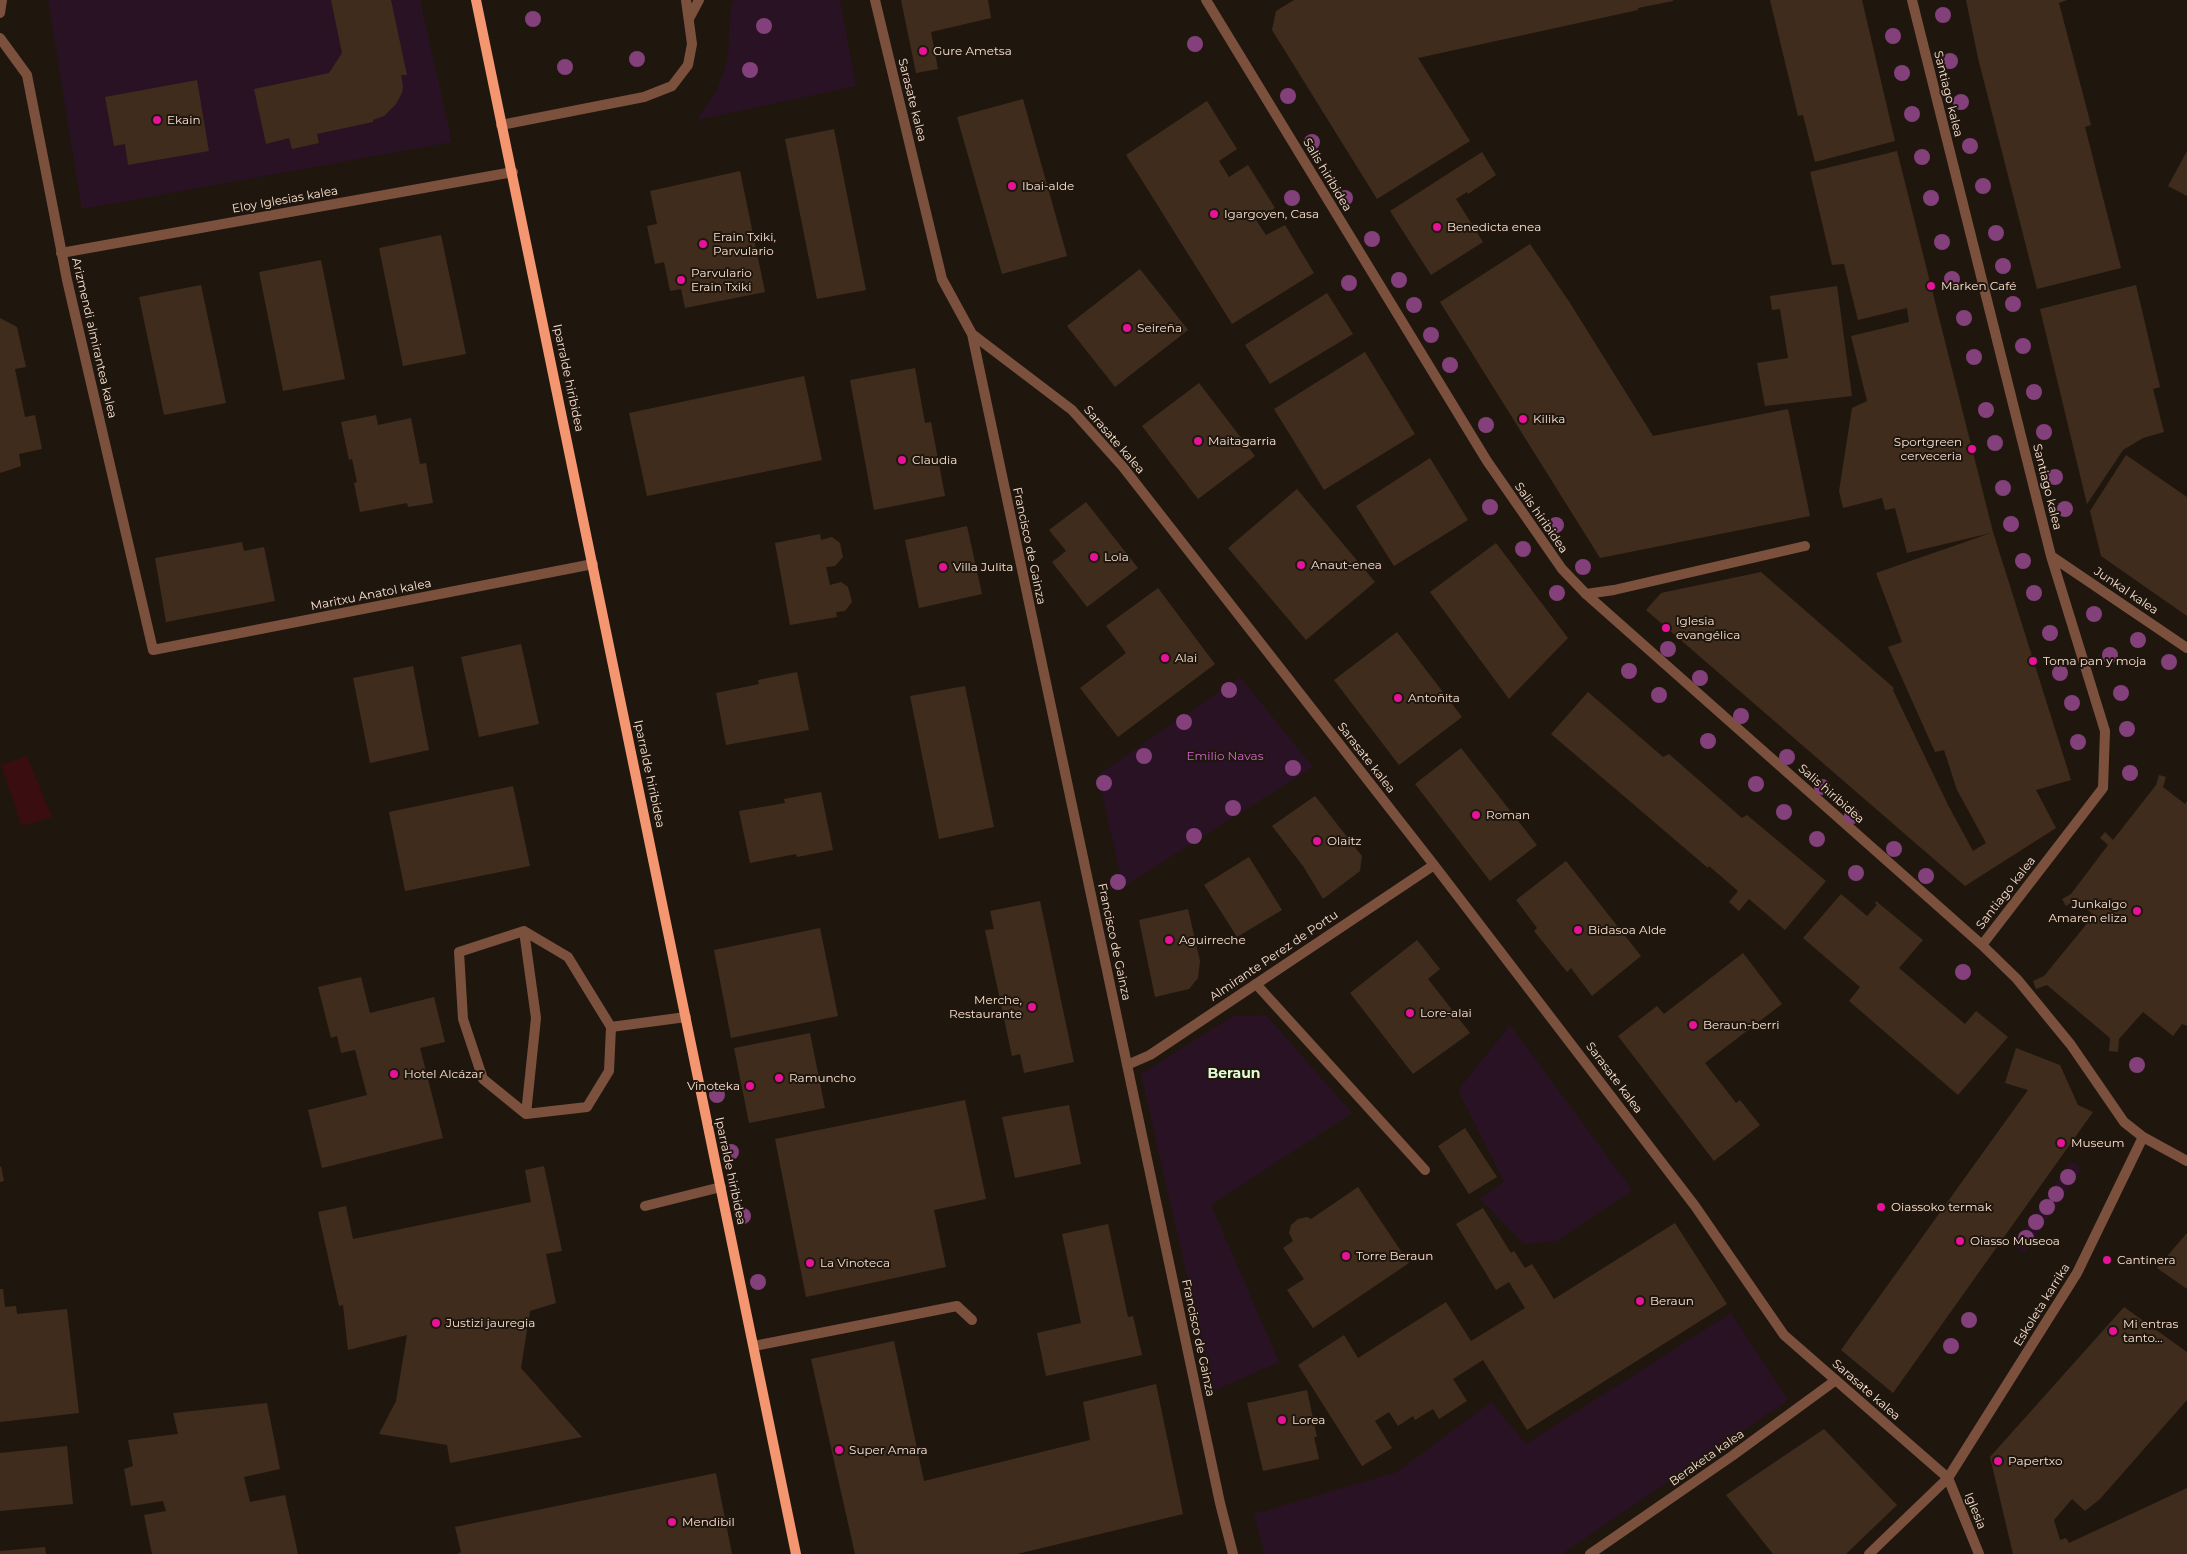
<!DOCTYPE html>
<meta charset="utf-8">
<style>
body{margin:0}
canvas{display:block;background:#1f160e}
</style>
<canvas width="2187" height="1554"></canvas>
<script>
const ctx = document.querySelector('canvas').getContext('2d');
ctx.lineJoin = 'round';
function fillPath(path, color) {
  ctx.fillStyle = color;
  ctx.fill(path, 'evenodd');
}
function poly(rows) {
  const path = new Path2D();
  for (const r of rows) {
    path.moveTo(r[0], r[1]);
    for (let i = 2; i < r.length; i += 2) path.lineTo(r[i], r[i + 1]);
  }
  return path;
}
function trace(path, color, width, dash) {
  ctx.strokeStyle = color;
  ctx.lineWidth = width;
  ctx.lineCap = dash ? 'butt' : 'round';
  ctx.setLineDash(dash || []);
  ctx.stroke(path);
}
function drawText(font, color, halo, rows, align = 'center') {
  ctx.font = font + ' Montserrat,sans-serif';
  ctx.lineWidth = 4;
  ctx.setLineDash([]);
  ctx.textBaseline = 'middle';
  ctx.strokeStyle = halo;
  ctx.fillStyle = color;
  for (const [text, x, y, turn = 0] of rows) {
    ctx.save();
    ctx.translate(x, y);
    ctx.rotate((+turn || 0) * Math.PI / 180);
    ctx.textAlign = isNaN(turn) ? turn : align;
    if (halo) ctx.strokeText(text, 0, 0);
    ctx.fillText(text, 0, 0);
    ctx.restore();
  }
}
fillPath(poly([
 [48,0,420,0,452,142,82,209],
 [735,0,840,0,856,86,697,120,717,90,728,58,729,32,732,3],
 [1240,677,1313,767,1123,887,1098,775],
 [1266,1015,1352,1113,1211,1205,1279,1362,1213,1391,1141,1074,1233,1016],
 [1510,1025,1632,1190,1557,1241,1524,1244,1480,1199,1504,1182,1458,1090],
 [2071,1161,2082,1169,2024,1253,2013,1246],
 [1731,1313,1788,1400,1562,1554,1265,1554,1254,1514,1397,1472,1491,1402,1526,1444]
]), '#291223');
fillPath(poly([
 [27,756,52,817,22,826,1,765]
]), '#3a0d11');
fillPath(poly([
 [331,0,391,0,407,75,401,75,403,86,402,93,396,104,384,116,373,120,373,122,317,134,319,143,292,149,289,138,266,144,254,89,329,73,342,53],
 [901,0,988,0,991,18,931,32,938,69,916,73],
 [1294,0,1673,0,1673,1,1638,8,1638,10,1418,58,1470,141,1377,199,1272,30,1276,11],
 [1770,0,1862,0,1895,141,1815,162,1803,115,1798,116],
 [1966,0,2067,0,2059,3,2091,125,2085,127,2121,268,2037,289,1978,58],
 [197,80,209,151,128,165,125,144,114,146,105,97],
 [1023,99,1067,256,1002,274,957,117],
 [1207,101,1237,149,1219,161,1229,177,1248,165,1275,208,1256,220,1266,235,1285,225,1314,273,1232,324,1126,155],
 [834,129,866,290,817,299,785,139],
 [1897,151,1993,532,2071,780,2036,790,2056,828,1965,886,1646,610,1661,593,1761,572,1894,688,1893,690,1948,805,1973,851,1986,843,1957,790,1944,750,1935,752,1888,647,1902,642,1876,573,1991,533,1907,553,1895,508,1885,510,1882,498,1843,508,1839,491,1852,408,1867,401,1851,336,1909,322,1907,308,1858,320,1844,264,1832,265,1810,172],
 [2187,151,2187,196,2168,186],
 [1482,152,1496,175,1468,194,1467,192,1456,199,1483,242,1431,275,1390,211],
 [740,171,765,292,685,308,681,289,670,291,664,262,655,264,647,226,657,224,650,191],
 [441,235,466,354,403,366,379,248],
 [1530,244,1570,303,1653,436,1788,409,1810,516,1600,558,1440,302],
 [321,260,345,379,283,391,259,272],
 [1140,269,1188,330,1115,387,1067,326],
 [201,285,226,403,164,415,139,297],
 [2136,285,2160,387,2153,389,2164,432,2143,438,2123,450,2087,504,2040,309],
 [1837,286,1852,396,1765,406,1757,363,1788,358,1780,309,1772,310,1770,296],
 [1327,293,1353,334,1270,384,1245,345],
 [0,318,17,327,26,367,15,369,25,417,35,415,42,449,19,454,21,466,0,473],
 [1365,352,1415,434,1324,490,1274,409],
 [915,368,925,423,931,422,945,496,874,510,850,380],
 [804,376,822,460,647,496,629,413],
 [1199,383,1255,456,1198,499,1142,426],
 [376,415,378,425,411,418,420,464,426,463,433,503,408,507,407,503,360,512,354,483,357,482,352,459,349,460,341,422],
 [2126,455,2187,497,2187,616,2101,556,2090,511],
 [1430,458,1468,520,1394,566,1356,506],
 [1297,489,1375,582,1306,640,1228,548],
 [1086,502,1138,568,1087,607,1052,562,1066,551,1049,530],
 [967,526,982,594,919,608,905,540],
 [820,534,821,540,832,537,840,543,843,557,835,566,826,567,830,585,841,582,848,587,852,602,845,611,836,612,837,617,790,625,775,543],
 [242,542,244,551,264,547,275,601,166,622,155,558],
 [1496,543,1568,638,1509,699,1430,592],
 [1158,588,1215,664,1118,737,1080,688,1126,653,1106,626],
 [1397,632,1462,717,1399,765,1334,680],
 [521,644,539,724,479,737,461,657],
 [413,666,429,750,370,763,353,678],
 [797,672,809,730,726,745,716,693,759,684,758,680],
 [965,686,994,827,939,839,910,696],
 [1588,692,1663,757,1669,754,1742,818,1747,815,1826,881,1785,930,1749,899,1739,911,1729,902,1738,891,1709,866,1708,868,1551,734],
 [1461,748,1537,845,1490,881,1415,784],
 [2159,775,2166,777,2163,787,2185,804,2187,801,2187,1026,2182,1024,2173,1036,2143,1012,2119,1039,2118,1052,2109,1051,2110,1038,2047,985,2036,989,2033,981,2044,976,2094,915,2075,900,2066,906,2062,899,2071,894,2108,845,2100,838,2105,832,2113,840,2156,785],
 [513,786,530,866,405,891,389,812],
 [821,792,833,850,797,857,796,854,750,863,739,811,785,803,784,799],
 [1315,796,1362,856,1360,871,1323,899,1303,866,1272,826],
 [1249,857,1282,910,1237,937,1204,885],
 [1566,861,1641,956,1592,996,1571,968,1567,972,1534,931,1537,928,1516,900],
 [1841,894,1867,916,1877,905,1875,903,1876,901,1923,940,1899,968,1965,1024,1976,1011,2008,1037,1958,1095,1849,1001,1860,987,1803,938],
 [1040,901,1074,1062,1024,1073,1020,1054,1012,1056,985,930,994,929,990,911],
 [1188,909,1200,961,1198,978,1189,989,1155,997,1139,920],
 [820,928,838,1016,731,1038,714,950],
 [1417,940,1440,969,1428,979,1470,1033,1413,1074,1350,993],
 [1743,953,1782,1004,1705,1063,1736,1103,1740,1100,1760,1125,1714,1161,1618,1036,1657,1006,1664,1014],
 [361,977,370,1013,434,997,445,1042,420,1048,443,1138,322,1168,308,1110,367,1095,355,1050,341,1053,337,1036,331,1038,318,987],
 [810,1033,825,1108,749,1123,734,1048],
 [2016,1048,2060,1065,2078,1105,2093,1112,1893,1393,1841,1350,2028,1090,2005,1083],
 [965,1100,986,1199,934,1210,946,1267,806,1297,775,1139],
 [1069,1105,1081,1164,1015,1178,1002,1117],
 [1465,1128,1497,1177,1469,1194,1438,1146],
 [1,1166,4,1181,0,1182,0,1167],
 [544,1166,562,1251,546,1254,556,1303,530,1311,521,1368,582,1437,450,1463,447,1445,379,1434,396,1401,407,1335,348,1350,343,1305,339,1306,318,1212,346,1206,353,1239,531,1202,525,1170],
 [1358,1187,1409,1263,1313,1328,1287,1290,1304,1279,1283,1248,1293,1241,1289,1233,1291,1225,1298,1219,1307,1217,1311,1219],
 [1483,1208,1511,1253,1514,1251,1525,1268,1532,1264,1554,1299,1675,1223,1727,1304,1527,1430,1483,1360,1453,1379,1467,1401,1439,1419,1433,1409,1415,1420,1413,1416,1398,1426,1389,1412,1375,1421,1392,1448,1362,1466,1298,1365,1344,1335,1358,1358,1446,1302,1471,1341,1525,1308,1509,1282,1496,1290,1456,1224],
 [1108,1224,1128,1317,1133,1316,1142,1355,1046,1376,1037,1333,1081,1323,1062,1234],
 [2187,1233,2187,1289,2157,1268],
 [0,1289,3,1289,5,1307,16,1306,17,1314,67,1309,79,1413,0,1422],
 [2124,1307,2187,1352,2187,1400,2100,1499,2085,1511,2072,1499,2054,1520,2060,1540,2066,1538,2069,1543,2187,1488,2187,1554,2013,1554,1990,1457],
 [894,1341,924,1481,1090,1440,1083,1402,1156,1384,1183,1514,1017,1554,855,1554,811,1359],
 [1307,1390,1317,1437,1314,1437,1319,1459,1263,1471,1247,1403],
 [267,1403,280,1469,244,1477,250,1502,285,1495,298,1554,152,1554,144,1515,166,1511,163,1501,131,1506,124,1469,133,1466,128,1440,178,1434,173,1413],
 [1824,1429,1897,1505,1846,1554,1773,1554,1726,1495],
 [67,1446,73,1504,0,1511,0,1453],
 [716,1473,732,1554,457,1554,461,1552,455,1527],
 [45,1547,46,1554,0,1554,0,1551]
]), '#3f2c1c');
trace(poly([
 [0,13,2,0],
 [1586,594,1614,590,1805,546],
 [524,931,536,1018,526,1114],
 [1256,984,1425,1170],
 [611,1027,609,1071,587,1107,526,1114,483,1079,463,1019,459,952,524,931,568,957,611,1027,686,1017],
 [645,1206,721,1187],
 [754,1346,957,1306,972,1320]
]), '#7b503d', 10);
trace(poly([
 [875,0,942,279,972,334,1072,410,1123,467,1434,865,1695,1206,1784,1335,1948,1478,1979,1554],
 [1206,0,1487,461,1562,569,1586,594,1982,945,2017,979,2071,1045,2124,1122,2143,1137,2187,1161],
 [1912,0,2051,556,2105,731,2103,788,1982,945],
 [690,17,699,0],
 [0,38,27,75,67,280,153,650,593,564],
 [501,125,644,97,672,86,688,65,692,44,686,0],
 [61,253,513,172],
 [972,334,1220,1503,1233,1554],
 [2051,556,2187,648],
 [1127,1065,1150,1055,1434,865],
 [1590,1554,1732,1456,1836,1380],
 [1869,1554,1948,1478,2077,1273,2143,1137]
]), '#7b503d', 10);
trace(poly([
 [476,0,796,1554]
]), '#f4966f', 10);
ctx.fillStyle = '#83407a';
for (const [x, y] of [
 [1943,15],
 [533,19],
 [764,26],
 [1893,36],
 [1195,44],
 [637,59],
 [1950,61],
 [565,67],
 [750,70],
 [1902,73],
 [1288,96],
 [1961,102],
 [1912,114],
 [1312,142],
 [1970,146],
 [1922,157],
 [1983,186],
 [1292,198],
 [1345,198],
 [1931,198],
 [1996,233],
 [1372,239],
 [1942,242],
 [2003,266],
 [1952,279],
 [1399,280],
 [1349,283],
 [2013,304],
 [1414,305],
 [1964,318],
 [1431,335],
 [2023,346],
 [1974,357],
 [1450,365],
 [2034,392],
 [1986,410],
 [1486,425],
 [2044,432],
 [1995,443],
 [2055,477],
 [2003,488],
 [1490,507],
 [2065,509],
 [2011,524],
 [1556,525],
 [1523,549],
 [2023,561],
 [1583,567],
 [1557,593],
 [2034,593],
 [2094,614],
 [2050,633],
 [2138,640],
 [1668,649],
 [2110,655],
 [2169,662],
 [1629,671],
 [2060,673],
 [1700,678],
 [1229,690],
 [2121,693],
 [1659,695],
 [2072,703],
 [1741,716],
 [1184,722],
 [2127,729],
 [1708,741],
 [2078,742],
 [1144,756],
 [1787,757],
 [1293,768],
 [2130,773],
 [1104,783],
 [1756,784],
 [1822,787],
 [1233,808],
 [1784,812],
 [1852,816],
 [1194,836],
 [1817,839],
 [1894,849],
 [1856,873],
 [1926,876],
 [1118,882],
 [1963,972],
 [2137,1065],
 [717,1095],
 [731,1152],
 [2068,1177],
 [2056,1194],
 [2047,1207],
 [743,1216],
 [2036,1222],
 [2026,1238],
 [758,1282],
 [1969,1320],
 [1951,1346]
]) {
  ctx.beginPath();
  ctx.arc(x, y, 8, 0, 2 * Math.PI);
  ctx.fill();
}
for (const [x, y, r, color] of [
 [923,51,5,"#e61297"],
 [157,120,5,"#e61297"],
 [1012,186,5,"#e61297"],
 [1214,214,5,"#e61297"],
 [1437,227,5,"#e61297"],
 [703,244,5,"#e61297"],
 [681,280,5,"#e61297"],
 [1931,286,5,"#e61297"],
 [1127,328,5,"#e61297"],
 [1523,419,5,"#e61297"],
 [1198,441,5,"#e61297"],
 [1972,449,5,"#e61297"],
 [902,460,5,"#e61297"],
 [1094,557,5,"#e61297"],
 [1301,565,5,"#e61297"],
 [943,567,5,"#e61297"],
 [1666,628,5,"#e61297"],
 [1165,658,5,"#e61297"],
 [2033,661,5,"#e61297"],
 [1398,698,5,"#e61297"],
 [1476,815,5,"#e61297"],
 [1317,841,5,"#e61297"],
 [2137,911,5,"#e61297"],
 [1578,930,5,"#e61297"],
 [1169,940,5,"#e61297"],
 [1032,1007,5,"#e61297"],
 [1410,1013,5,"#e61297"],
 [1693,1025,5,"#e61297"],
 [394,1074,5,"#e61297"],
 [779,1078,5,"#e61297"],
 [750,1086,5,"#e61297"],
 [2061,1143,5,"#e61297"],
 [1881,1207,5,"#e61297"],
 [1960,1241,5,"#e61297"],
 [1346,1256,5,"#e61297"],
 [2107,1260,5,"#e61297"],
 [810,1263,5,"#e61297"],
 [1640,1301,5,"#e61297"],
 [436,1323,5,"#e61297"],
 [2113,1331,5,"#e61297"],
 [1282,1420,5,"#e61297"],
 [839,1450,5,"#e61297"],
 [1998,1461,5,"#e61297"],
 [672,1522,5,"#e61297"]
]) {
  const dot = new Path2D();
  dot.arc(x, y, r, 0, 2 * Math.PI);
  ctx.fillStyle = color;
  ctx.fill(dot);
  trace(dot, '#1f160e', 2);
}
drawText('12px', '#fbe1d0', '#1f160e', [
 ["Gure Ametsa",933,51],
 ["Ekain",167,120],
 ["Ibai-alde",1022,186],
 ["Igargoyen, Casa",1224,214],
 ["Benedicta enea",1447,227],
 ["Erain Txiki,",713,237],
 ["Parvulario",713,251],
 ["Parvulario",691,273],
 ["Erain Txiki",691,287],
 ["Marken Café",1941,286],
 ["Seireña",1137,328],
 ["Kilika",1533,419],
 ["Maitagarria",1208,441],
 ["Sportgreen",1962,442,"right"],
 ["cerveceria",1962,456,"right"],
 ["Claudia",912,460],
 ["Lola",1104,557],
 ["Anaut-enea",1311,565],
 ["Villa Julita",953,567],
 ["Iglesia",1676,621],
 ["evangélica",1676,635],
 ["Alai",1175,658],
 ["Toma pan y moja",2043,661],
 ["Antoñita",1408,698],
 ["Roman",1486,815],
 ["Olaitz",1327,841],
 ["Junkalgo",2127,904,"right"],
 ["Amaren eliza",2127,918,"right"],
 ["Bidasoa Alde",1588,930],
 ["Aguirreche",1179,940],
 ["Merche,",1022,1000,"right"],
 ["Restaurante",1022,1014,"right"],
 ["Lore-alai",1420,1013],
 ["Beraun-berri",1703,1025],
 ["Hotel Alcázar",404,1074],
 ["Ramuncho",789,1078],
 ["Vinoteka",740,1086,"right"],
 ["Museum",2071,1143],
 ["Oiassoko termak",1891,1207],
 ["Oiasso Museoa",1970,1241],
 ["Torre Beraun",1356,1256],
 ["Cantinera",2117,1260],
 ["La Vinoteca",820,1263],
 ["Beraun",1650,1301],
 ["Justizi jauregia",446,1323],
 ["Mi entras",2123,1324],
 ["tanto...",2123,1338],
 ["Lorea",1292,1420],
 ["Super Amara",849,1450],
 ["Papertxo",2008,1461],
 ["Mendibil",682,1522]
], 'left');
drawText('12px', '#fbe1d0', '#1f160e', [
 ["Santiago kalea",1948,94,76],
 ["Sarasate kalea",912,100,76],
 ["Salis hiribidea",1327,175,59],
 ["Eloy Iglesias kalea",285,200,-10],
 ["Arizmendi almirantea kalea",94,338,77],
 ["Iparralde hiribidea",568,378,78],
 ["Sarasate kalea",1114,440,49],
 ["Santiago kalea",2047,487,76],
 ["Salis hiribidea",1541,518,55],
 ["Francisco de Gainza",1029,546,78],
 ["Junkal kalea",2126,591,34],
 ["Maritxu Anatol kalea",371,595,-11],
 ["Sarasate kalea",1366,758,52],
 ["Iparralde hiribidea",649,774,78],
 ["Salis hiribidea",1831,794,41],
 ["Santiago kalea",2006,893,-52],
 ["Francisco de Gainza",1114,942,78],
 ["Almirante Perez de Portu",1274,956,-34],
 ["Sarasate kalea",1614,1078,53],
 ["Iparralde hiribidea",730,1171,78],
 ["Eskoleta karrika",2042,1305,-58],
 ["Francisco de Gainza",1198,1338,78],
 ["Sarasate kalea",1866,1390,41],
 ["Beraketa kalea",1707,1458,-35],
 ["Iglesia",1975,1511,68]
]);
drawText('12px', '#d562d3', '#1f160e', [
 ["Emilio Navas",1225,756]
]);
drawText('bold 14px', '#e1fcd2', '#1f160e', [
 ["Beraun",1234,1074]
]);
</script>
